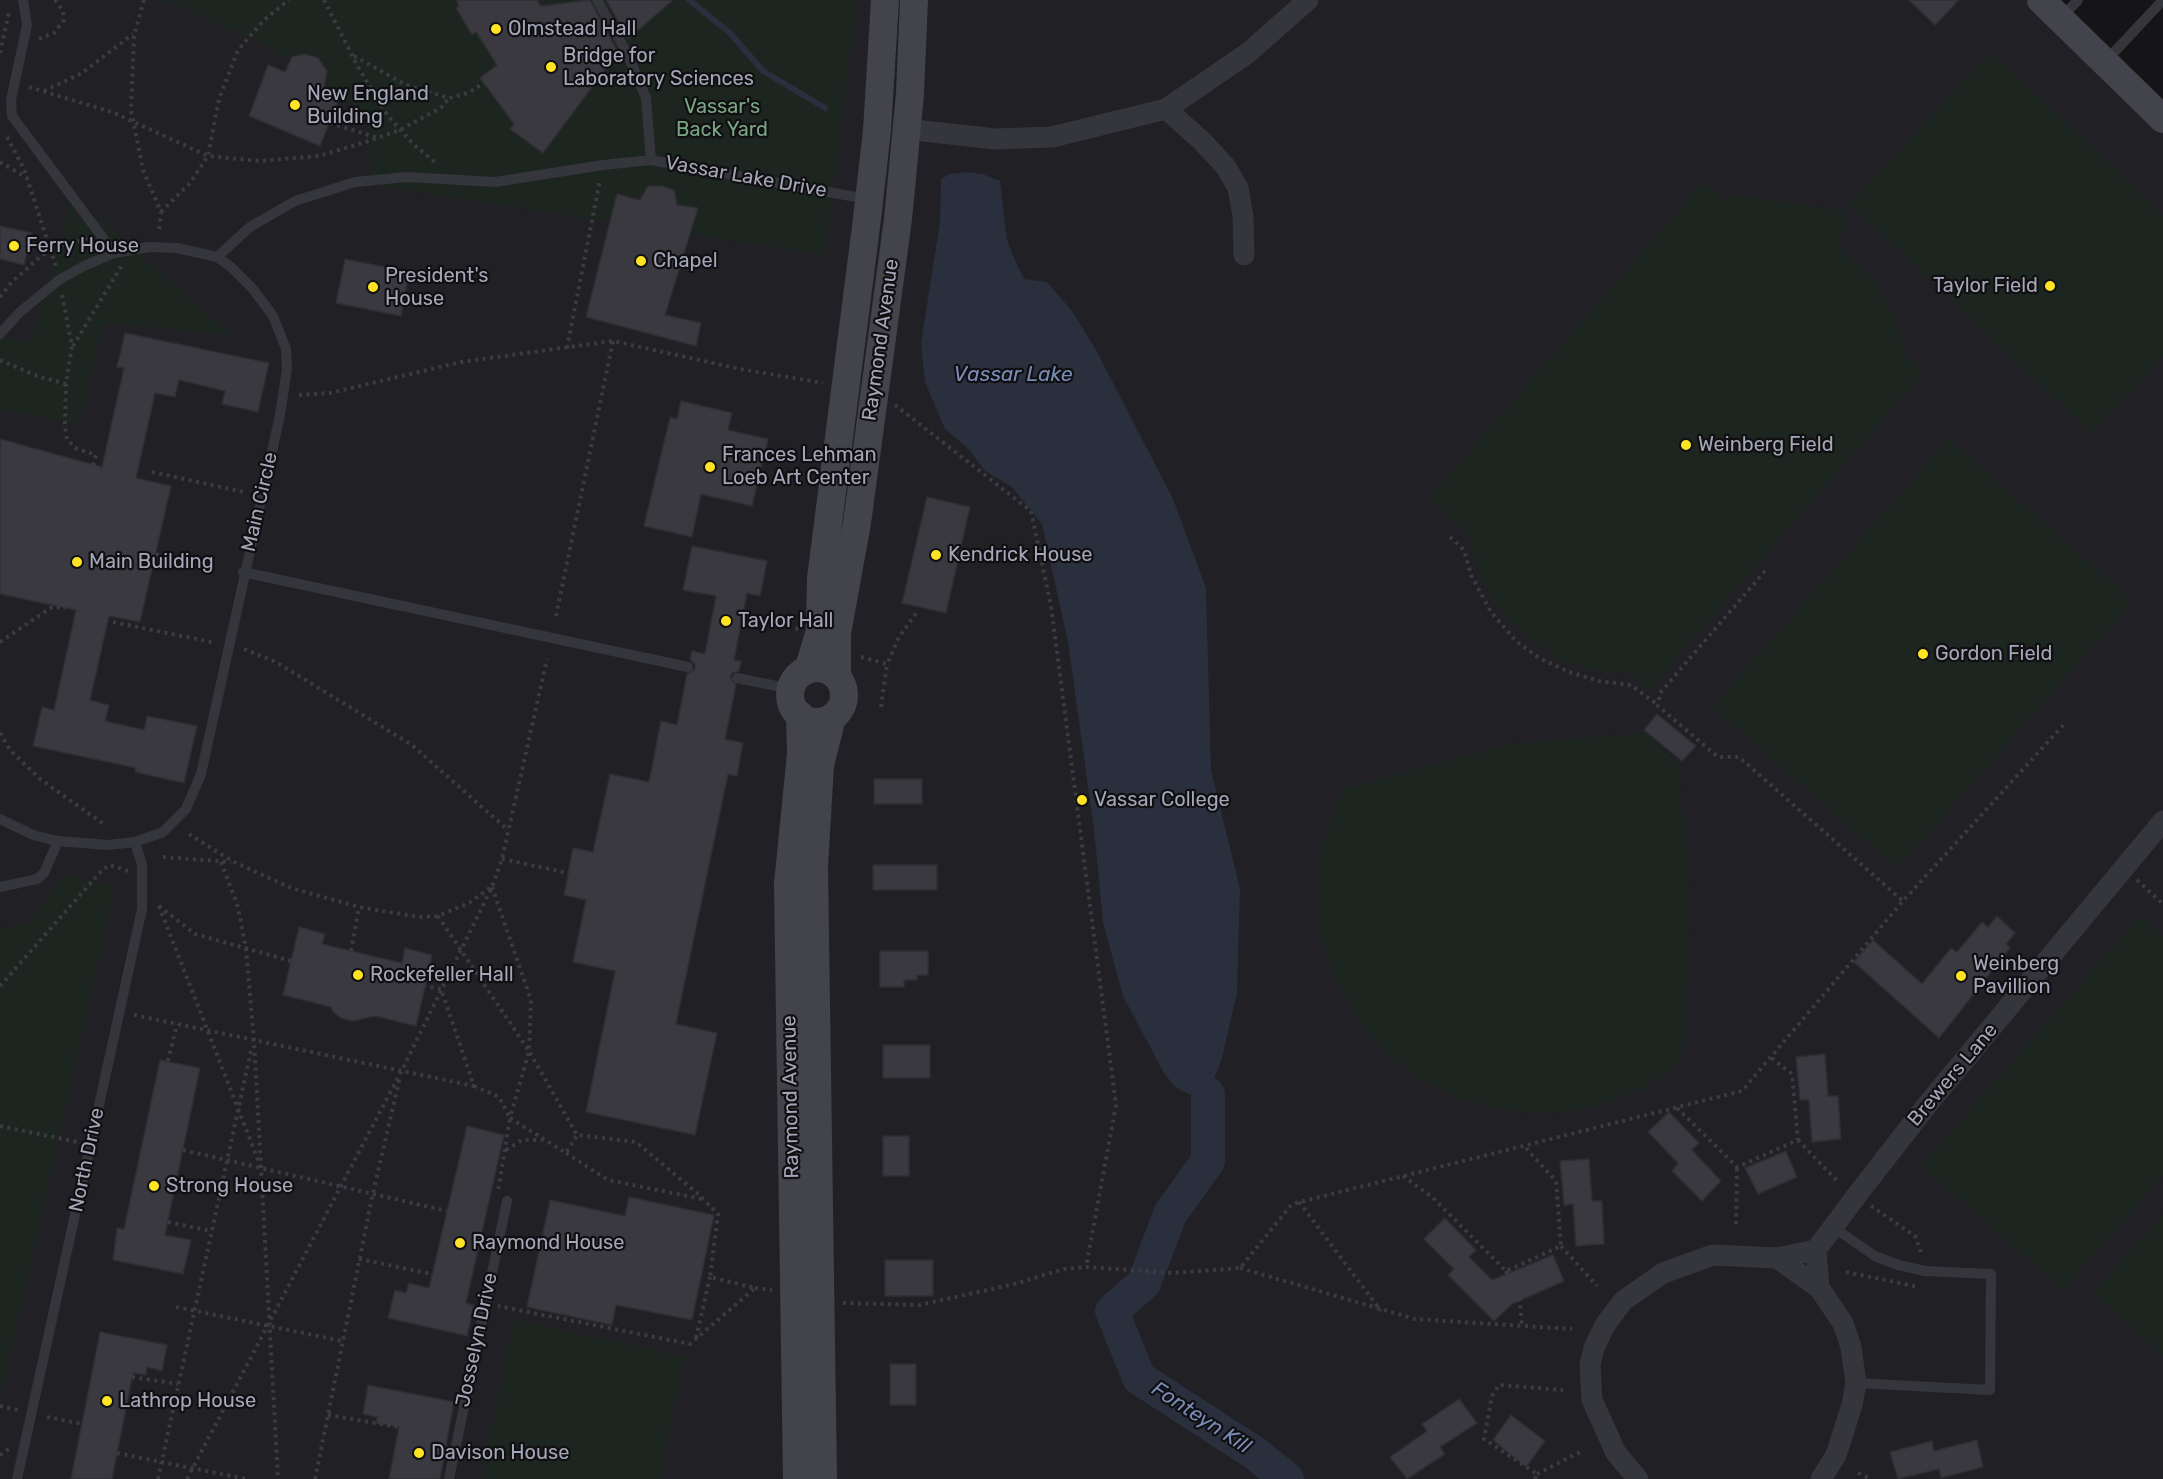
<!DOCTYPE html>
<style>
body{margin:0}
canvas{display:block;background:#151416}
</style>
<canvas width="2163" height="1479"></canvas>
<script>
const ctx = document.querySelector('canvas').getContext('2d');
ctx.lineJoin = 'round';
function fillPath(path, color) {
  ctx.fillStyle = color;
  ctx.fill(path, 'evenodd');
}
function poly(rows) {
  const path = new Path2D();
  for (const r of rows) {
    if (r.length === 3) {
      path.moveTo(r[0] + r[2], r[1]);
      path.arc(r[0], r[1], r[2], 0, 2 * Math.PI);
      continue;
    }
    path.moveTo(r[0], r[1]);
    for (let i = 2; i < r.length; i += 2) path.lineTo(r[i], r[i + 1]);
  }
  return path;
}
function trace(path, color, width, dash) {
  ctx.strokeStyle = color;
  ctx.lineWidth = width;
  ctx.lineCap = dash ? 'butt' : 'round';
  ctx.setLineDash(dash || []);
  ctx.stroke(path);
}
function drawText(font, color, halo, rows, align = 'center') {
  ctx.font = font + ' Rubik,sans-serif';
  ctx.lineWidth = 4.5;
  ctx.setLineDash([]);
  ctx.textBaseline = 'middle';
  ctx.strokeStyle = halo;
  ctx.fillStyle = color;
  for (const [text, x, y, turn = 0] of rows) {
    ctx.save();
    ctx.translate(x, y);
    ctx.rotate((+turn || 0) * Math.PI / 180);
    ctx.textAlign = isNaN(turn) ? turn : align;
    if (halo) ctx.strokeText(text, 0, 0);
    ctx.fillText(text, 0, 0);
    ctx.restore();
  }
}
fillPath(poly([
 [0,0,2039,0,2163,122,2163,1479,0,1479]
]), '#212024');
fillPath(poly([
 [163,0,857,0,825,255,372,185,367,114,267,46],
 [1992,52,2163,215,2163,357,2091,433,1849,203],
 [1703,182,1724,200,1730,194,1846,211,1840,249,1869,275,1883,294,1898,324,1905,355,1924,372,1649,690,1630,673,1596,671,1562,661,1523,634,1505,617,1485,588,1473,557,1469,534,1428,499],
 [72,196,232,335,103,323,80,424,0,409,0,336,31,343],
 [1949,439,2133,601,1897,869,1712,707],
 [1643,733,1678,763,1690,897,1682,1061,1646,1087,1617,1099,1584,1109,1558,1112,1535,1114,1485,1106,1460,1098,1424,1081,1396,1062,1365,1029,1336,981,1323,943,1317,891,1319,866,1326,834,1343,789,1510,744],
 [67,873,115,888,0,1400,0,928,26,924],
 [2140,916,2163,936,2163,1176,2063,1290,1921,1166],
 [2163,1214,2163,1355,2093,1293],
 [513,1319,684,1357,660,1479,482,1479]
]), '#1c251f');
fillPath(poly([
 [965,172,983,174,1000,181,1007,240,1014,258,1024,279,1047,282,1072,311,1096,350,1173,499,1206,588,1211,770,1240,889,1237,993,1222,1058,1208,1094,1189,1094,1176,1088,1164,1073,1123,996,1103,922,1094,830,1068,642,1042,524,1012,487,985,471,969,449,945,429,925,382,921,343,940,222,941,179,950,174]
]), '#292f3c');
trace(poly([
 [689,0,730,33,763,71,825,108]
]), '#292f3c', 6);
trace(poly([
 [1208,1094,1208,1161,1170,1214,1144,1283,1112,1311,1139,1378,1256,1454,1287,1479]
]), '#292f3c', 34);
const building = poly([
 [456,0,537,0,541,6,590,0,618,52,543,153,510,129,514,124,480,78,497,65,476,32,472,35,456,8,459,6,456,0],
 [606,0,673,0,628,39,606,0],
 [1909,0,1959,0,1935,25,1909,0],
 [305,54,318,58,327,71,324,88,341,94,320,146,249,116,268,65,285,72,292,57,305,54],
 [648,186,662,186,674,190,677,205,698,208,665,315,701,323,696,346,586,317,617,194,640,200,648,186],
 [0,226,32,233,24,265,0,259,0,226],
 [345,259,409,272,401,316,336,303,345,259],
 [125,333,269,363,258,412,222,404,225,391,179,380,175,397,155,393,136,478,171,486,140,622,109,616,90,700,109,705,105,721,144,730,147,716,197,726,184,783,135,772,136,768,33,746,42,707,54,710,76,610,0,594,0,439,102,467,124,368,117,367,125,333],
 [681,401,732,413,728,430,768,439,752,506,701,494,692,537,644,526,670,417,677,419,681,401],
 [927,497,970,507,946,613,902,603,927,497],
 [692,546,767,561,760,596,747,593,734,660,741,661,739,671,732,673,730,677,736,685,725,739,743,743,737,776,728,774,676,1024,717,1033,695,1135,586,1112,615,971,573,962,586,900,564,895,573,848,593,852,610,774,649,782,661,721,677,725,687,674,695,669,695,664,690,660,692,651,705,654,716,596,683,590,692,546],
 [1657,714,1696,746,1682,761,1644,730,1657,714],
 [874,779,922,779,922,804,874,804,874,779],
 [873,865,937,865,937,890,873,890,873,865],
 [1997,916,2015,933,2006,944,2010,948,1939,1038,1854,962,1873,940,1922,984,1951,948,1957,952,1982,922,1988,927,1997,916],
 [299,927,325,934,322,944,402,963,405,948,432,955,416,1026,375,1016,353,1021,341,1018,333,1012,331,1007,283,995,299,927],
 [880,951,928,951,928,975,917,975,917,980,904,980,904,987,880,987,880,951],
 [883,1045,930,1045,930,1078,883,1078,883,1045],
 [1825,1054,1828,1096,1838,1096,1841,1139,1812,1142,1809,1100,1800,1100,1796,1057,1825,1054],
 [160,1060,200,1068,165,1235,191,1240,183,1274,113,1260,117,1228,124,1229,160,1060],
 [1669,1112,1699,1143,1692,1150,1721,1181,1702,1201,1672,1171,1678,1163,1648,1132,1669,1112],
 [467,1126,504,1135,466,1303,474,1305,467,1336,388,1318,395,1290,406,1293,409,1283,429,1288,467,1126],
 [883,1136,909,1136,909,1176,883,1176,883,1136],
 [1786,1151,1797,1177,1758,1194,1745,1168,1786,1151],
 [1589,1159,1592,1201,1602,1201,1604,1244,1576,1246,1573,1204,1564,1205,1560,1161,1589,1159],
 [629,1197,714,1215,692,1320,616,1305,612,1325,527,1307,550,1200,625,1216,629,1197],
 [1445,1218,1476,1250,1469,1257,1492,1280,1553,1255,1564,1281,1512,1304,1494,1321,1448,1275,1454,1269,1424,1239,1445,1218],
 [885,1260,933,1260,933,1296,885,1296,885,1260],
 [100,1332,167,1345,162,1371,147,1367,146,1375,133,1373,112,1479,71,1479,100,1332],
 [890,1364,916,1364,916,1405,890,1405,890,1364],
 [368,1385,454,1402,440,1479,389,1479,399,1427,376,1423,377,1417,363,1414,368,1385],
 [1459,1399,1477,1423,1440,1447,1445,1454,1407,1479,1390,1457,1427,1431,1422,1424,1459,1399],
 [1511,1415,1545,1441,1526,1467,1493,1440,1511,1415],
 [1977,1440,1983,1467,1941,1478,1939,1469,1898,1479,1890,1452,1932,1441,1934,1451,1977,1440]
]);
fillPath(building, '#3a393f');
trace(building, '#2f2e33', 1.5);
trace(poly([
 [144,0,134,36,131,110,143,170,161,212,159,231],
 [324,0,358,67,388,116,413,144,436,163],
 [39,39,54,33,64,20,63,11,55,0],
 [0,53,9,12],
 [354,56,406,85,449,98,468,93,484,83],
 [29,87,112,112,208,156,260,161,319,156,366,142,400,130,442,107,449,98],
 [44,91,82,73,133,34],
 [330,123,378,138],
 [7,137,24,169,56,267],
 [0,162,27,178],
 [161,212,190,183,208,156,219,99,238,50,264,20,289,0],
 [62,295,72,346,66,384,65,426,67,439,75,448,96,455,90,477,86,482,94,485],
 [0,297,11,283,42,255,87,238],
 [73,346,122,265],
 [567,348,600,180],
 [0,360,37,376,66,384],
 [299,395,330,393,461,362,613,341,740,369,823,383],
 [895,405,1031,511,1051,606,1116,1105,1086,1267],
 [152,472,244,492],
 [1450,537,1464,550,1471,575,1491,612,1516,641,1539,658,1569,672,1599,681,1631,685,1658,705],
 [156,555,160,555],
 [1765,571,1660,693,1658,706,1718,757,1739,757,1903,901],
 [556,616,613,341],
 [113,622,216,643],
 [788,627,799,629],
 [0,642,52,607,65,608],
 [244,649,276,662,412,745,508,830],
 [861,657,887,664,899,637,917,612],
 [881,707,887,664],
 [0,733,10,750,40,779,105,825],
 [189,834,232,861,291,888,359,907,419,917,438,916,469,903,491,887],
 [163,857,231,862],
 [502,859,568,873],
 [221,862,238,907,246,949,254,1040,278,1479],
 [2137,880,2163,904],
 [492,887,531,1000,529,1051,577,1135,636,1142,697,1193,718,1214,710,1277,755,1288,690,1344,498,1306],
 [159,906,260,1165],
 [159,906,195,934,291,961],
 [438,916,529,1051,510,1118,566,1153,577,1135],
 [351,951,359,907],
 [0,986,103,869,110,865,128,871],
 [134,1015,474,1086,441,989,425,986],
 [168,1061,177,1024],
 [474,1086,499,1097,510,1118,498,1191],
 [1677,1108,1737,1167,1798,1140,1792,1074,1770,1057],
 [0,1126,78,1142],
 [1798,1140,1839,1183],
 [183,1150,447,1211],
 [506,1150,522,1140,543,1140],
 [566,1153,608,1180,702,1199],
 [1403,1176,1432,1197,1506,1271,1561,1246,1556,1181,1524,1146],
 [1299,1202,1381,1311],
 [1871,1206,1915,1236,1922,1255],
 [168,1222,211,1231],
 [1736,1224,1737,1167],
 [1561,1246,1597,1286],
 [359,1259,432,1274],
 [1240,1268,1415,1319,1572,1329],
 [1506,1271,1520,1301,1522,1326],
 [1846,1272,1919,1287],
 [755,1288,772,1290],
 [843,1303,920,1305,1014,1284,1064,1269,1086,1267,1173,1273,1240,1268,1292,1204,1742,1091,1903,901,2066,722],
 [176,1307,342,1341],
 [696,1338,710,1277],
 [132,1377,178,1384],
 [0,1406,18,1410],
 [328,1415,399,1427],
 [47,1417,82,1424],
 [117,1453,246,1479],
 [0,1455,9,1449],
 [1858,1473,1871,1479],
 [1537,1474,1580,1452],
 [158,1479,252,1046],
 [187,1479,402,1070,492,887,502,859,547,659],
 [315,1479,373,1193,400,1077],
 [1535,1479,1537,1474,1484,1439,1492,1396,1499,1385,1563,1390]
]), '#3b3b43', 4, [3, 4.5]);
trace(poly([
 [23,0,27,25,11,100,12,116,114,253],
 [597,0,628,55,646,98,651,160,867,199],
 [2062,17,2078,0],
 [2105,62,2163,0],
 [217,257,250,227,295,201,355,182,407,177,495,182,603,165,651,160],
 [0,334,20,312,59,280,84,266,114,253,149,247,177,248,217,257,231,267,253,289,273,316,286,349,287,369,280,415,201,774,186,809,163,832,135,842,108,845,58,841,33,835,0,819],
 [243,572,688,667],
 [737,678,791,689],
 [0,887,37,879,44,873,58,841],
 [1833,1227,1875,1256,1898,1265,1925,1271,1991,1274,1990,1390,1856,1383],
 [17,1479,142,909,142,865,135,842],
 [449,1479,507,1201]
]), '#35353c', 10);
trace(poly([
 [1166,109,1248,53,1308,0],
 [906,129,995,139,1052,137,1166,109,1202,141,1226,167,1238,188,1243,216,1244,255],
 [1777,1258,1819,1288,1843,1323,1851,1347,1856,1383,1852,1405,1836,1455,1821,1479],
 [1819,1288,1816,1250,1857,1195,1927,1105,2163,821],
 [1638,1479,1616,1453,1592,1400,1590,1365,1594,1348,1605,1325,1623,1301,1663,1273,1713,1255,1777,1258,1816,1250]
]), '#35353c', 21);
trace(poly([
 [2041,0,2163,119],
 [817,695,27],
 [808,670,820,631,821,578,867,219,877,130,885,0],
 [837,677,837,633,857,523,898,219,910,94,914,0],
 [797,1479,788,884,801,754,800,715],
 [823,1479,814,867,820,765,832,717]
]), '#43434c', 28);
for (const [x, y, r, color] of [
 [496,29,6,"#ffe424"],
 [551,67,6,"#ffe424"],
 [295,105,6,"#ffe424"],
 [14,246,6,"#ffe424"],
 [641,261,6,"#ffe424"],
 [2050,286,6,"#ffe424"],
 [373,287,6,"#ffe424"],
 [1686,445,6,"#ffe424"],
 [710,467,6,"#ffe424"],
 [936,555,6,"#ffe424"],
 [77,562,6,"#ffe424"],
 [726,621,6,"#ffe424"],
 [1923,654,6,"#ffe424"],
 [1082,800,6,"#ffe424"],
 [358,975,6,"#ffe424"],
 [1961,976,6,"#ffe424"],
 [154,1186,6,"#ffe424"],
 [460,1243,6,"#ffe424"],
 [107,1401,6,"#ffe424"],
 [419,1453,6,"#ffe424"]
]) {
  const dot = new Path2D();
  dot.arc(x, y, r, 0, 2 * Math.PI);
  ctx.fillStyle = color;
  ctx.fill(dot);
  trace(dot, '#100f11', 2);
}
drawText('20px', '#a5a6b8', '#100f11', [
 ["Olmstead Hall",508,29],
 ["Bridge for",563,56],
 ["Laboratory Sciences",563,79],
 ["New England",307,94],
 ["Building",307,117],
 ["Ferry House",26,246],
 ["Chapel",653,261],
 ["President's",385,276],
 ["House",385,299],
 ["Taylor Field",2038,286,"right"],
 ["Weinberg Field",1698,445],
 ["Frances Lehman",722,455],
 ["Loeb Art Center",722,478],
 ["Kendrick House",948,555],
 ["Main Building",89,562],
 ["Taylor Hall",738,621],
 ["Gordon Field",1935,654],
 ["Vassar College",1094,800],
 ["Weinberg",1973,964],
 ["Pavillion",1973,987],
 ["Rockefeller Hall",370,975],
 ["Strong House",166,1186],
 ["Raymond House",472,1243],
 ["Lathrop House",119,1401],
 ["Davison House",431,1453]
], 'left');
drawText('20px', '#79a585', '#100f11', [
 ["Vassar's",722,107],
 ["Back Yard",722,130]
]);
drawText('20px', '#a5a6b8', '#100f11', [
 ["Vassar Lake Drive",746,177,10],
 ["Raymond Avenue",881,340,-82],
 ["Main Circle",260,502,-77],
 ["Brewers Lane",1953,1075,-50],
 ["Raymond Avenue",791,1097,-91],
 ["North Drive",87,1160,-78],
 ["Josselyn Drive",477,1340,-78]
]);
drawText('italic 21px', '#788cb7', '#100f11', [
 ["Vassar Lake",1013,375],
 ["Fonteyn Kill",1201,1418,33]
]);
</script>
